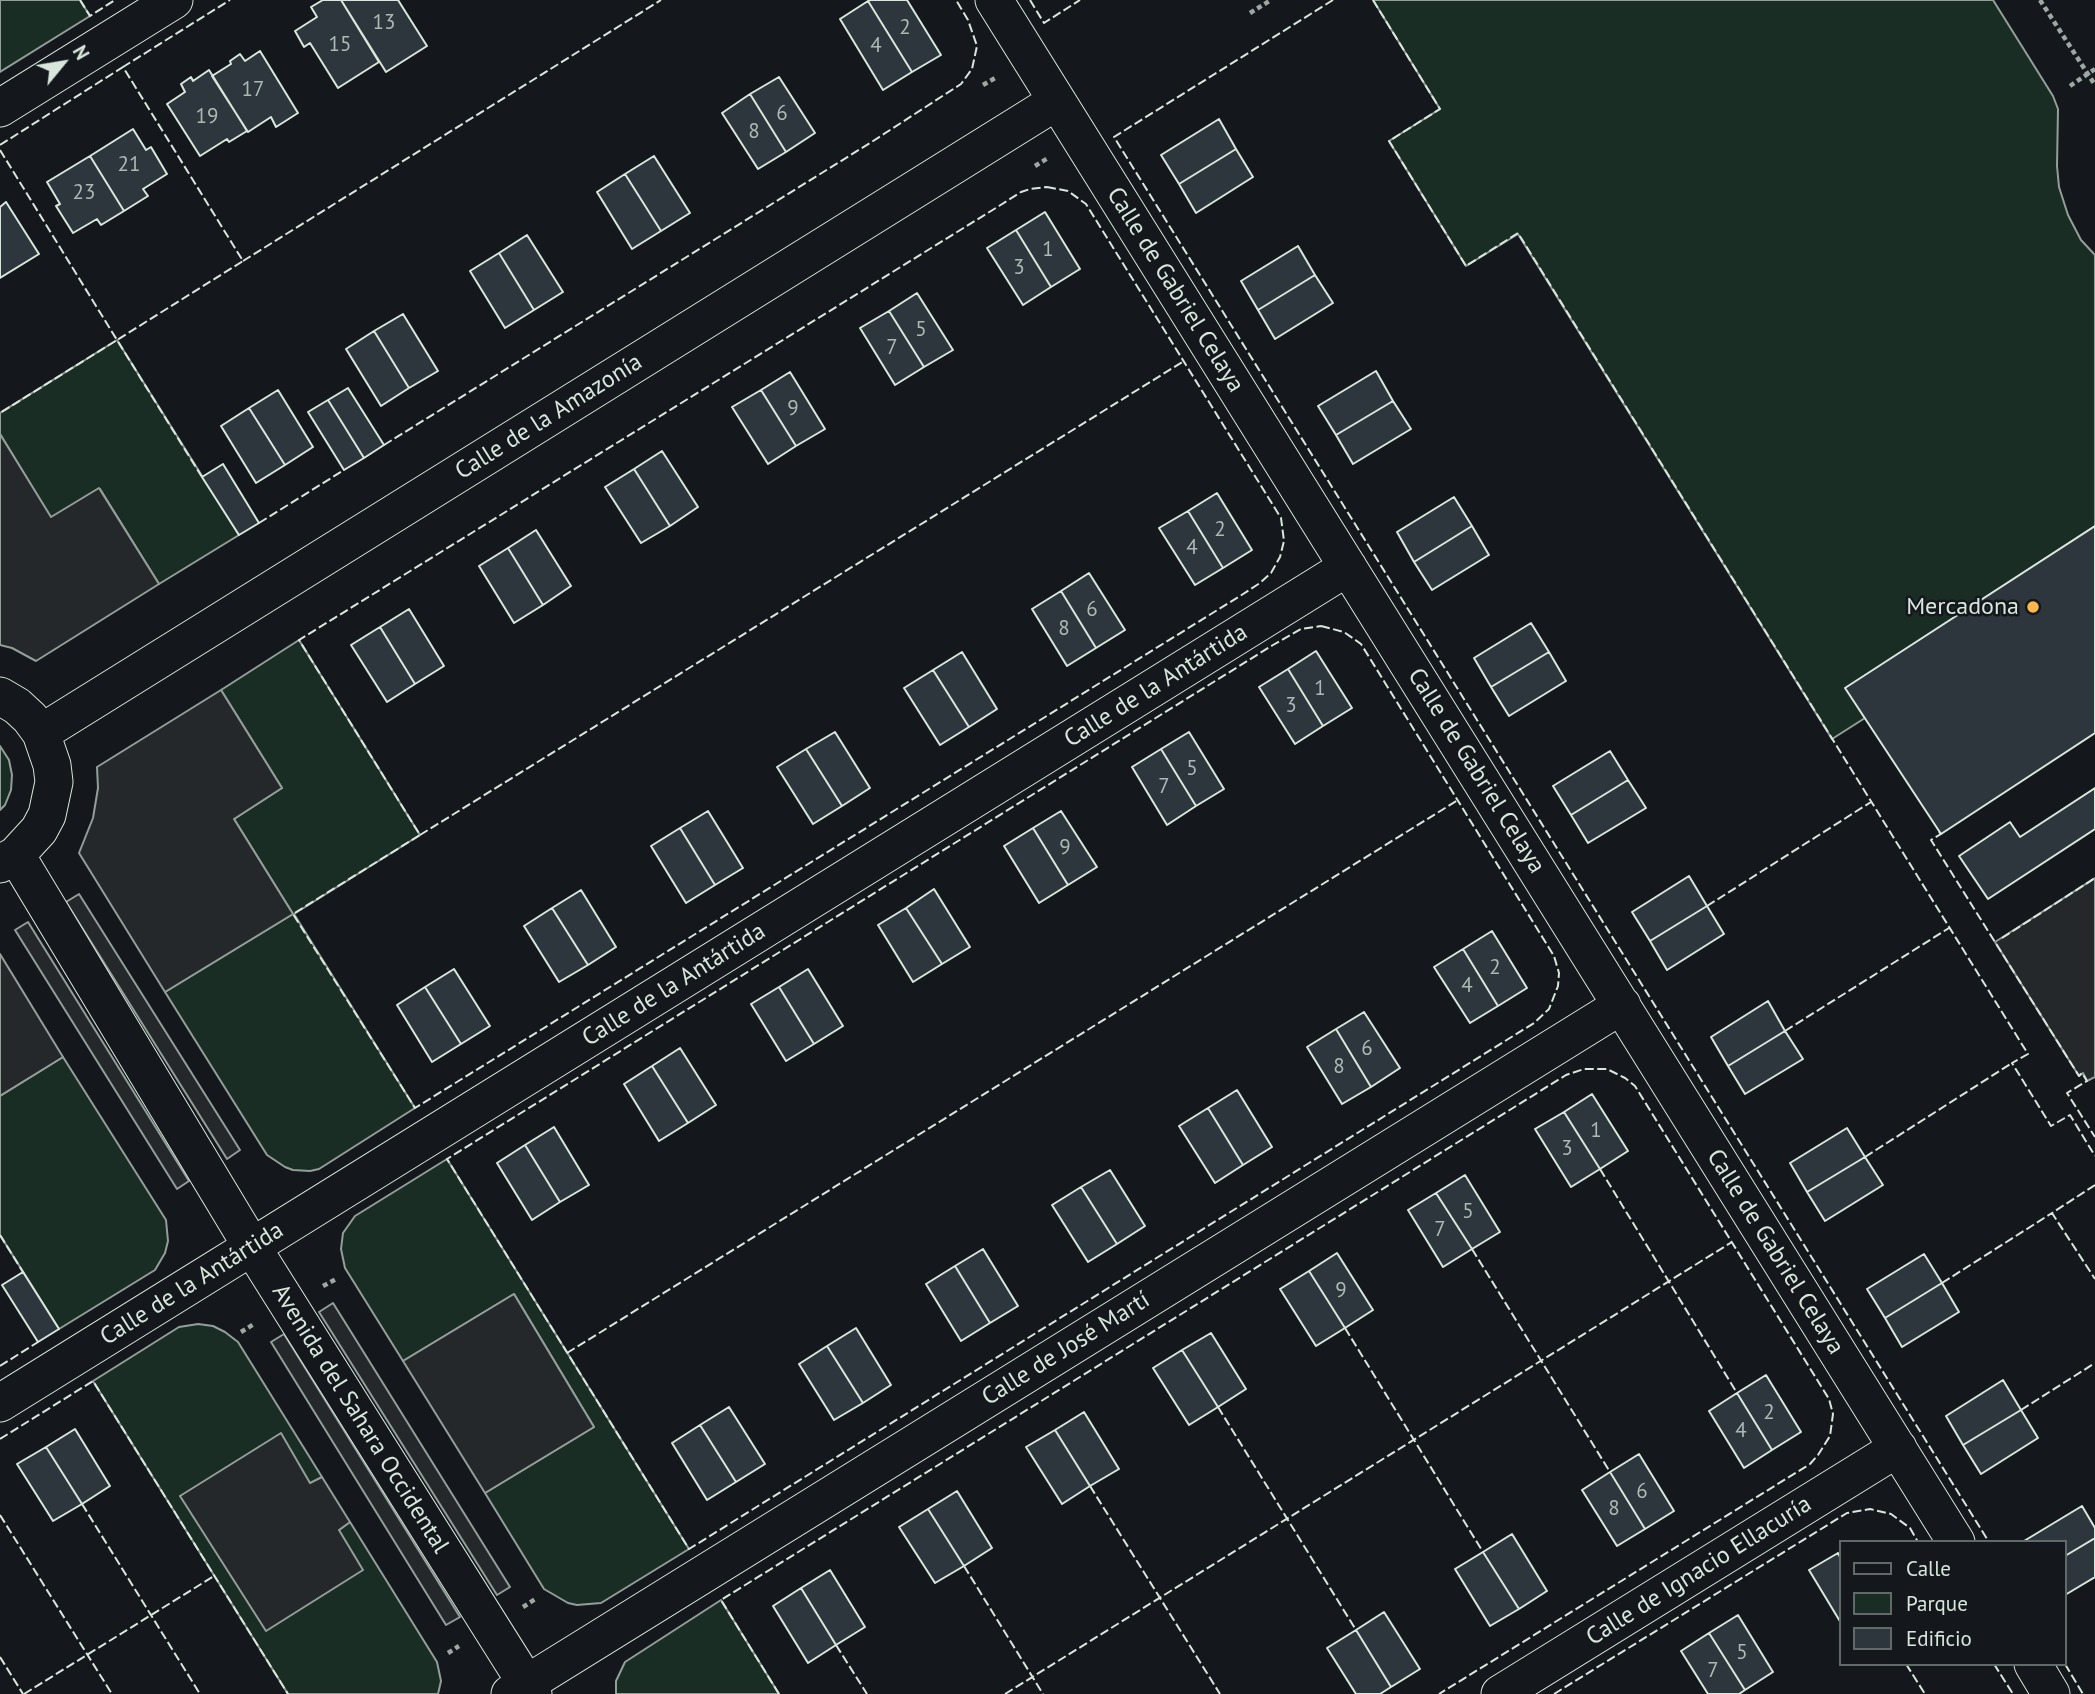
<!DOCTYPE html>
<meta charset="utf-8">
<style>
body{margin:0}
#map{position:relative;width:2095px;height:1694px;overflow:hidden;background:#14181c;font-family:"PT Sans",sans-serif}
canvas{display:block}
.legend{position:absolute;left:1839px;top:1540px;width:228px;height:126px;box-sizing:border-box;background:#14181c;border:2px solid #626a69;margin:0;padding:9px 12px;list-style:none;font-size:21px;color:#d8e6dc}
.legend li{display:flex;align-items:center;gap:14px;height:35px}
.legend b{width:35px;border:2px solid #626a69}
.north{position:absolute;left:28px;top:28px;width:70px;height:70px;-webkit-text-stroke:5px #14181c;paint-order:stroke;rotate:60deg;font-size:19px;font-weight:700;line-height:28px;text-align:center;color:#d8e6dc}
.north::after{content:'';display:block;margin:auto;width:24px;height:32px;background:#d8e6dc;clip-path:polygon(50% 0,100% 100%,50% 72%,0 100%)}
</style>
<div id="map">
<canvas width="2095" height="1694"></canvas>
<ul class="legend">
<li><b style="height:9px;background:#14181c"></b>Calle</li>
<li><b style="height:19px;background:#1a2d24"></b>Parque</li>
<li><b style="height:19px;background:#2c363c"></b>Edificio</li>
</ul>
<div class="north">N</div>
</div>
<script>
const ctx = document.querySelector('canvas').getContext('2d');
ctx.lineJoin = 'round';
function fillPath(path, color) {
  ctx.fillStyle = color;
  ctx.fill(path, 'evenodd');
}
function poly(rows) {
  const path = new Path2D();
  for (const r of rows) {
    path.moveTo(r[0], r[1]);
    for (let i = 2; i < r.length; i += 2) path.lineTo(r[i], r[i + 1]);
  }
  return path;
}
function trace(path, color, width, dash) {
  ctx.strokeStyle = color;
  ctx.lineWidth = width;
  ctx.lineCap = dash ? 'butt' : 'round';
  ctx.setLineDash(dash || []);
  ctx.stroke(path);
}
function drawText(font, color, halo, rows, align = 'center') {
  ctx.font = font + ' "PT Sans",sans-serif';
  ctx.lineWidth = 5;
  ctx.setLineDash([]);
  ctx.textBaseline = 'middle';
  ctx.strokeStyle = halo;
  ctx.fillStyle = color;
  for (const [text, x, y, turn = 0] of rows) {
    ctx.save();
    ctx.translate(x, y);
    ctx.rotate((+turn || 0) * Math.PI / 180);
    ctx.textAlign = isNaN(turn) ? turn : align;
    if (halo) ctx.strokeText(text, 0, 0);
    ctx.fillText(text, 0, 0);
    ctx.restore();
  }
}
const green = poly([
 [0,0,80,0,90,16,0,72,0,0],
 [1373,0,1993,0,2053,96,2058,109,2057,166,2059,187,2068,215,2081,240,2095,255,2095,526,1846,688,1865,718,1832,739,1518,234,1466,266,1389,141,1440,109,1373,0],
 [117,340,239,535,159,584,100,489,51,518,0,434,0,413,117,340],
 [299,640,420,835,294,914,415,1108,319,1169,310,1171,293,1170,285,1167,267,1155,165,992,293,914,234,819,282,788,221,690,299,640],
 [0,746,9,760,12,775,11,790,5,805,0,810,0,746],
 [63,1057,166,1220,168,1241,165,1253,155,1270,59,1329,0,1235,0,1096,63,1057],
 [447,1159,689,1549,601,1603,577,1605,568,1603,544,1589,485,1493,594,1427,514,1294,403,1361,345,1268,341,1249,343,1233,355,1216,447,1159],
 [198,1324,213,1326,225,1332,238,1342,322,1477,311,1484,180,1496,339,1530,350,1522,437,1662,441,1681,438,1694,288,1694,93,1381,179,1327,198,1324],
 [721,1600,779,1694,616,1694,616,1681,625,1662,721,1600]
]);
fillPath(green, '#1a2d24');
trace(green, '#939e99', 2);
const parking = poly([
 [0,434,51,517,99,488,159,584,36,661,12,648,0,645,0,434],
 [221,690,282,788,234,819,293,914,165,992,79,853,93,818,98,788,97,767,221,690],
 [2095,878,2095,1077,2087,1081,2083,1073,2079,1076,1995,942,2095,878],
 [79,894,240,1150,227,1159,66,902,79,894],
 [28,922,189,1181,177,1189,15,930,28,922],
 [0,954,63,1057,0,1096,0,954],
 [514,1294,594,1427,485,1493,403,1361,514,1294],
 [333,1303,510,1587,497,1595,319,1312,333,1303],
 [284,1334,460,1617,446,1625,271,1342,284,1334],
 [281,1433,310,1483,322,1477,350,1522,339,1530,363,1570,266,1631,180,1496,281,1433]
]);
fillPath(parking, '#24282b');
trace(parking, '#939e99', 2);
const building = poly([
 [323,0,341,0,379,62,338,88,310,43,304,47,295,31,317,17,311,7,323,0],
 [341,0,398,0,427,46,386,72,341,0],
 [870,0,907,0,941,55,912,72,868,1,870,0],
 [868,1,912,72,883,90,840,19,868,1],
 [260,51,298,113,276,127,271,117,248,132,212,76,231,64,230,61,240,54,245,61,260,51],
 [209,70,247,131,229,142,227,139,200,156,167,104,185,92,181,84,191,77,193,81,209,70],
 [779,77,815,133,786,152,750,94,779,77],
 [750,94,786,152,758,169,722,113,750,94],
 [1219,119,1236,149,1179,184,1161,155,1219,119],
 [133,129,146,150,151,147,167,174,143,189,148,196,124,211,90,156,133,129],
 [1236,149,1253,177,1196,213,1179,184,1236,149],
 [90,156,124,211,101,225,97,219,73,233,56,206,60,204,47,182,90,156],
 [654,156,690,213,661,231,625,174,654,156],
 [625,174,661,231,632,249,597,192,625,174],
 [6,202,39,254,0,278,0,207,6,202],
 [1045,212,1080,269,1051,287,1016,230,1045,212],
 [1016,230,1051,287,1023,305,987,248,1016,230],
 [527,235,563,292,534,310,499,253,527,235],
 [1298,246,1315,275,1258,310,1241,281,1298,246],
 [499,253,534,310,505,328,470,271,499,253],
 [1315,275,1333,303,1275,339,1258,310,1315,275],
 [917,293,953,350,924,367,889,311,917,293],
 [889,311,924,367,895,385,860,328,889,311],
 [403,314,438,371,409,388,374,331,403,314],
 [374,331,409,388,381,406,346,349,374,331],
 [1376,371,1393,401,1336,435,1318,406,1376,371],
 [790,372,825,429,796,446,761,390,790,372],
 [348,388,384,445,364,458,328,400,348,388],
 [278,390,313,447,285,465,249,408,278,390],
 [761,390,796,446,768,464,732,407,761,390],
 [328,400,364,458,344,470,308,412,328,400],
 [1393,401,1411,429,1353,464,1336,435,1393,401],
 [249,408,285,465,256,483,221,426,249,408],
 [662,451,698,507,670,526,634,469,662,451],
 [223,464,259,523,239,535,202,477,223,464],
 [634,469,670,526,641,543,605,487,634,469],
 [1217,493,1252,550,1223,568,1188,511,1217,493],
 [1454,497,1472,526,1414,562,1397,532,1454,497],
 [1188,511,1223,568,1195,585,1159,528,1188,511],
 [1472,526,1489,555,1432,590,1414,562,1472,526],
 [2095,526,2095,733,1941,834,1845,688,2095,526],
 [536,530,571,586,543,605,508,548,536,530],
 [508,548,543,605,514,623,479,566,508,548],
 [1089,573,1125,630,1096,648,1061,591,1089,573],
 [1061,591,1096,648,1067,666,1032,609,1061,591],
 [409,609,444,666,415,684,380,627,409,609],
 [1531,623,1549,652,1491,687,1474,658,1531,623],
 [380,627,415,684,387,702,351,645,380,627],
 [1316,651,1352,708,1323,726,1288,669,1316,651],
 [962,652,997,709,969,727,933,670,962,652],
 [1549,652,1566,681,1509,716,1491,687,1549,652],
 [1288,669,1323,726,1295,744,1259,687,1288,669],
 [933,670,969,727,940,745,904,688,933,670],
 [835,732,870,788,842,806,806,749,835,732],
 [1189,732,1224,789,1196,806,1161,749,1189,732],
 [806,749,842,806,813,824,777,767,806,749],
 [1161,749,1196,806,1167,825,1132,767,1161,749],
 [1610,751,1628,780,1571,815,1553,786,1610,751],
 [1628,780,1646,808,1588,843,1571,815,1628,780],
 [2095,788,2095,829,1988,899,1959,856,2010,822,2020,837,2095,788],
 [708,811,743,868,715,885,680,828,708,811],
 [1061,811,1097,867,1068,885,1033,828,1061,811],
 [680,828,715,885,686,903,651,846,680,828],
 [1033,828,1068,885,1039,903,1004,846,1033,828],
 [1689,876,1707,906,1650,941,1632,912,1689,876],
 [934,889,970,947,942,964,906,908,934,889],
 [581,890,616,947,588,965,552,908,581,890],
 [1707,906,1724,934,1667,970,1650,941,1707,906],
 [552,908,588,965,559,982,524,926,552,908],
 [906,908,942,964,913,982,878,925,906,908],
 [1492,931,1527,988,1498,1006,1463,949,1492,931],
 [1463,949,1498,1006,1470,1023,1434,967,1463,949],
 [454,969,490,1026,461,1044,425,987,454,969],
 [808,969,843,1026,814,1044,779,987,808,969],
 [425,987,461,1044,432,1062,397,1005,425,987],
 [779,987,814,1044,786,1061,751,1004,779,987],
 [1768,1001,1785,1031,1728,1066,1711,1037,1768,1001],
 [1364,1012,1400,1068,1371,1087,1336,1029,1364,1012],
 [1336,1029,1371,1087,1342,1104,1307,1047,1336,1029],
 [1785,1031,1803,1059,1745,1094,1728,1066,1785,1031],
 [680,1048,716,1105,688,1123,652,1066,680,1048],
 [652,1066,688,1123,659,1141,624,1084,652,1066],
 [1237,1090,1272,1147,1243,1165,1208,1108,1237,1090],
 [1592,1094,1628,1151,1600,1169,1564,1112,1592,1094],
 [1208,1108,1243,1165,1215,1183,1179,1126,1208,1108],
 [1564,1112,1600,1169,1571,1187,1535,1129,1564,1112],
 [554,1127,589,1185,560,1202,525,1145,554,1127],
 [1847,1128,1865,1157,1807,1192,1790,1163,1847,1128],
 [525,1145,560,1202,532,1220,497,1163,525,1145],
 [1865,1157,1883,1185,1825,1221,1807,1192,1865,1157],
 [1110,1170,1145,1226,1117,1244,1081,1187,1110,1170],
 [1465,1175,1500,1232,1472,1249,1436,1193,1465,1175],
 [1081,1187,1117,1244,1088,1262,1052,1205,1081,1187],
 [1436,1193,1472,1249,1443,1267,1408,1210,1436,1193],
 [983,1249,1018,1306,990,1323,955,1266,983,1249],
 [1337,1253,1373,1310,1345,1328,1309,1271,1337,1253],
 [1924,1254,1942,1283,1885,1318,1867,1289,1924,1254],
 [955,1266,990,1323,961,1341,926,1284,955,1266],
 [1309,1271,1345,1328,1316,1346,1280,1289,1309,1271],
 [23,1272,59,1329,38,1342,2,1285,23,1272],
 [1942,1283,1959,1312,1902,1347,1885,1318,1942,1283],
 [856,1328,891,1385,863,1403,827,1346,856,1328],
 [1211,1333,1246,1389,1218,1407,1182,1350,1211,1333],
 [827,1346,863,1403,834,1420,799,1364,827,1346],
 [1182,1350,1218,1407,1189,1425,1153,1368,1182,1350],
 [1766,1375,1801,1432,1772,1450,1737,1393,1766,1375],
 [2003,1380,2021,1410,1963,1445,1946,1416,2003,1380],
 [1737,1393,1772,1450,1744,1468,1709,1411,1737,1393],
 [729,1407,765,1464,736,1482,700,1425,729,1407],
 [2021,1410,2038,1438,1981,1474,1963,1445,2021,1410],
 [1084,1412,1119,1469,1090,1486,1055,1430,1084,1412],
 [700,1425,736,1482,707,1500,672,1443,700,1425],
 [75,1429,110,1486,82,1504,46,1447,75,1429],
 [1055,1430,1090,1486,1062,1504,1026,1447,1055,1430],
 [46,1447,82,1504,53,1521,17,1464,46,1447],
 [1639,1454,1674,1511,1645,1529,1610,1472,1639,1454],
 [1610,1472,1645,1529,1617,1546,1582,1490,1610,1472],
 [957,1491,992,1548,964,1566,928,1509,957,1491],
 [2082,1506,2095,1528,2095,1538,2065,1556,2065,1542,2024,1541,2082,1506],
 [928,1509,964,1566,935,1583,899,1527,928,1509],
 [1512,1534,1547,1591,1519,1609,1483,1552,1512,1534],
 [2095,1538,2095,1577,2065,1595,2065,1556,2095,1538],
 [1483,1552,1519,1609,1490,1626,1455,1569,1483,1552],
 [1838,1553,1841,1559,1841,1623,1809,1570,1838,1553],
 [830,1570,865,1627,836,1645,801,1588,830,1570],
 [801,1588,836,1645,808,1663,773,1606,801,1588],
 [1384,1612,1420,1669,1391,1687,1356,1630,1384,1612],
 [1738,1615,1773,1672,1745,1690,1709,1633,1738,1615],
 [1356,1630,1391,1687,1380,1694,1356,1694,1327,1648,1356,1630],
 [1709,1633,1745,1690,1739,1694,1708,1694,1681,1651,1709,1633]
]);
fillPath(building, '#2c363c');
trace(building, '#d8e6dc', 2);
const minor = poly([
 [994,0,1956,1542],
 [0,108,174,0],
 [0,696,17,706,30,718,41,733,52,765,54,782,47,815,39,830,16,855,0,864],
 [41,733,1057,101],
 [16,855,252,1247,533,1694],
 [0,1403,1348,567],
 [2033,1664,2051,1694],
 [510,1694,1622,1005],
 [1500,1694,1898,1448]
]);
trace(minor, '#d8e6dc', 39);
trace(poly([
 [2040,0,2095,85],
 [1250,13,1271,0],
 [983,85,997,77],
 [2070,86,2095,69],
 [1035,166,1048,158],
 [323,1286,338,1278],
 [241,1332,254,1324],
 [523,1607,537,1598],
 [448,1653,459,1646]
]), '#9da8a2', 4.5, [5, 3.5]);
trace(minor, '#14181c', 37);
trace(poly([
 [80,0,90,16,115,0],
 [1030,0,1044,23,1080,0],
 [1333,0,1114,137,1989,1542],
 [1373,0,1440,109,1389,141,1466,266,1518,233,2028,1054,2012,1063,2051,1126,2070,1115,2095,1156],
 [0,145,123,67],
 [0,150,117,340,0,413],
 [1047,187,1068,191,1086,204,1281,518,1284,541,1280,557,1271,573,1260,583,1240,596,415,1108,293,914,420,835,299,640,999,206,1021,192,1030,189,1047,187],
 [243,261,661,0],
 [384,445,870,143,961,84,972,69,977,46,968,20,956,0],
 [202,477,117,340,243,261,123,67,230,0],
 [259,523,344,470],
 [1321,626,1344,632,1361,644,1554,956,1559,973,1558,986,1549,1009,1534,1023,689,1549,447,1159,1273,645,1301,629,1321,626],
 [1939,832,1941,834,1931,840,2079,1076,2082,1073,2087,1081,2067,1093,2095,1137],
 [420,835,1184,361],
 [1707,906,1871,802],
 [2002,938,2095,878],
 [1785,1031,1949,928],
 [1865,1157,2012,1063],
 [1600,1169,1737,1393],
 [2095,1185,2052,1213,2095,1279],
 [0,1235,23,1272],
 [1472,1249,1610,1472],
 [1942,1283,2052,1213],
 [1345,1328,1483,1552],
 [567,1353,1458,800],
 [0,1366,38,1342],
 [1218,1407,1356,1630],
 [2021,1410,2095,1363],
 [0,1439,93,1381,288,1694],
 [1090,1486,1220,1694],
 [82,1504,200,1694],
 [0,1515,112,1694],
 [964,1566,1043,1694],
 [836,1645,867,1694],
 [0,1657,23,1694],
 [1906,1664,1925,1694],
 [1994,1664,2013,1694],
 [2065,1664,2083,1694],
 [24,1694,214,1576],
 [779,1694,721,1600,1566,1075,1584,1069,1607,1069,1625,1078,1635,1086,1829,1399,1833,1414,1830,1436,1818,1455,1810,1464,1439,1694],
 [1005,1694,1732,1242],
 [1554,1694,1847,1513,1870,1509,1891,1514,1910,1528,1918,1542]
]), '#d8e6dc', 2, [9, 3.5]);
for (const [x, y, r, color] of [
 [2033,607,7,"#ffb74d"]
]) {
  const dot = new Path2D();
  dot.arc(x, y, r, 0, 2 * Math.PI);
  ctx.fillStyle = color;
  ctx.fill(dot);
  trace(dot, '#14181c', 2.5);
}
drawText('21px', '#adbab4', null, [
 ["13",384,23],
 ["2",905,28],
 ["15",340,45],
 ["4",876,46],
 ["17",253,90],
 ["6",782,114],
 ["19",207,117],
 ["8",754,132],
 ["21",129,165],
 ["23",84,193],
 ["1",1048,250],
 ["3",1019,268],
 ["5",921,330],
 ["7",892,348],
 ["9",793,409],
 ["2",1220,530],
 ["4",1192,548],
 ["6",1092,610],
 ["8",1064,629],
 ["1",1320,689],
 ["3",1291,706],
 ["5",1192,769],
 ["7",1164,787],
 ["9",1065,848],
 ["2",1495,968],
 ["4",1467,986],
 ["6",1367,1049],
 ["8",1339,1067],
 ["1",1596,1131],
 ["3",1567,1149],
 ["5",1468,1212],
 ["7",1440,1230],
 ["9",1341,1291],
 ["2",1769,1413],
 ["4",1741,1431],
 ["6",1642,1492],
 ["8",1614,1509],
 ["5",1742,1653],
 ["7",1713,1671]
]);
drawText('24px', '#d8e6dc', '#14181c', [
 ["Calle de Gabriel Celaya",1175,290,58],
 ["Calle de la Amazonía",549,417,-32],
 ["Calle de la Antártida",1156,686,-32],
 ["Calle de Gabriel Celaya",1476,771,58],
 ["Calle de la Antártida",674,985,-32],
 ["Calle de Gabriel Celaya",1775,1252,58],
 ["Calle de la Antártida",192,1284,-32],
 ["Calle de José Martí",1066,1349,-32],
 ["Avenida del Sahara Occidental",360,1419,58],
 ["Calle de Ignacio Ellacuría",1699,1571,-32]
]);
drawText('24px', '#d8e6dc', '#14181c', [
 ["Mercadona",2019,607]
], 'right');
</script>
